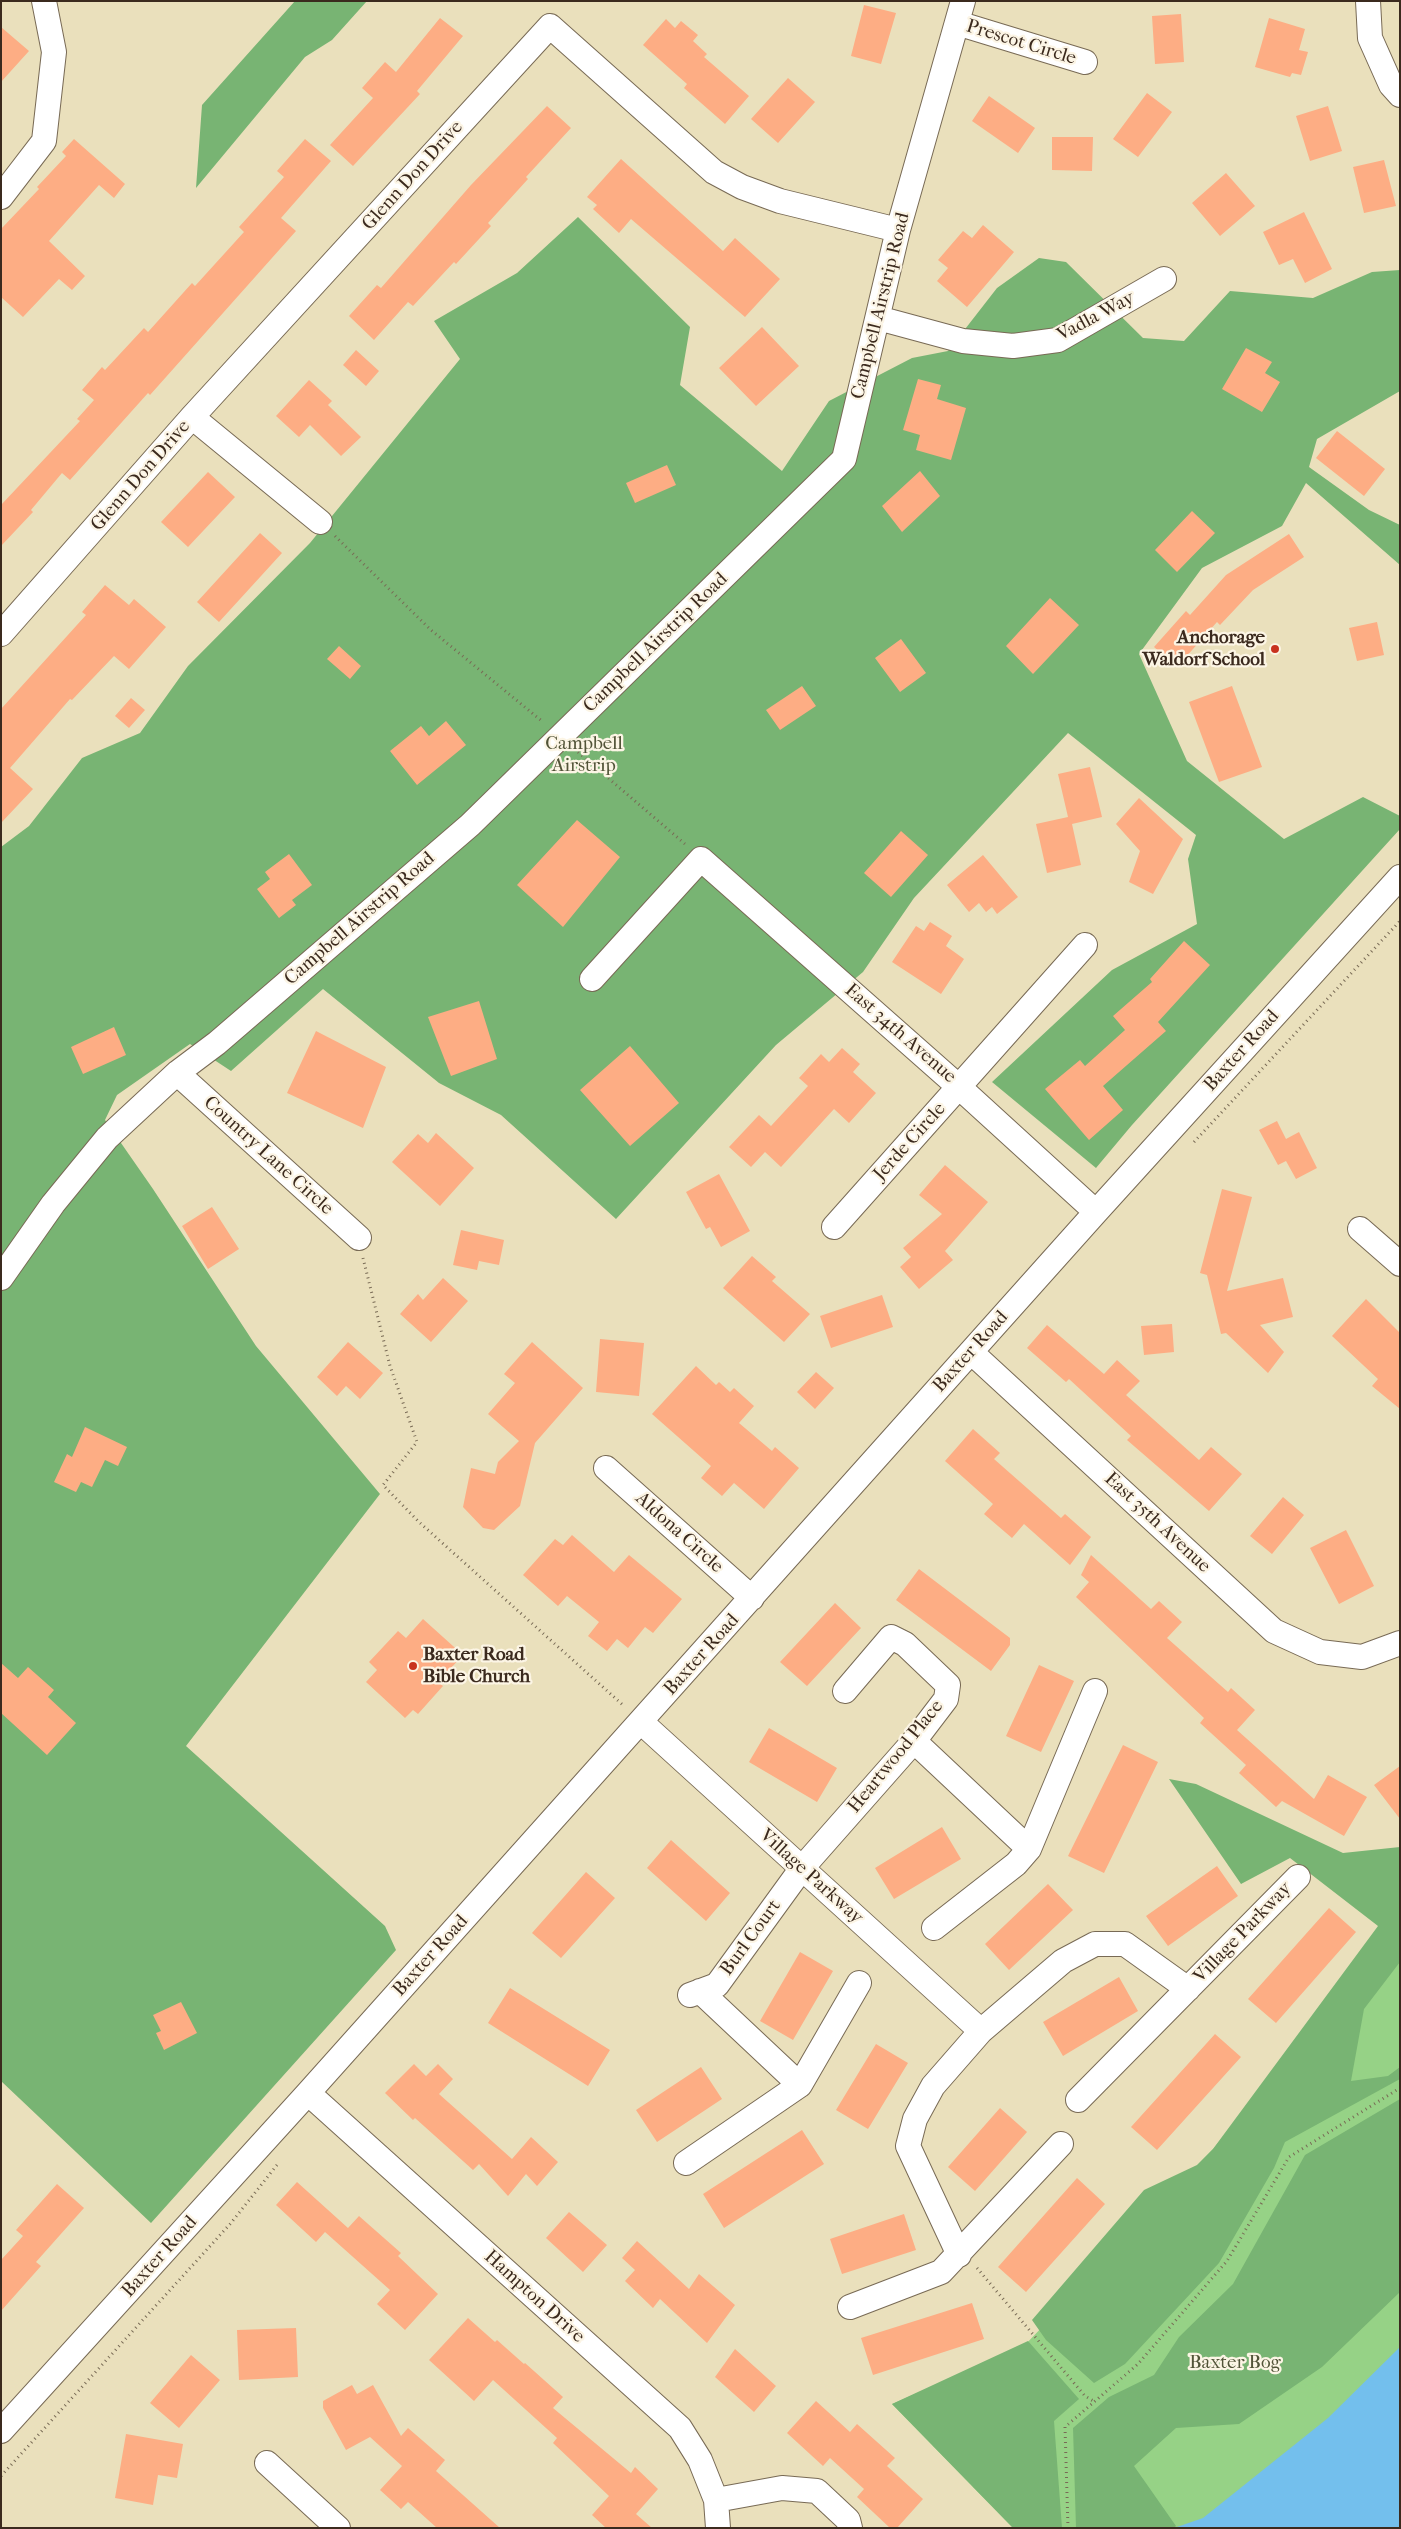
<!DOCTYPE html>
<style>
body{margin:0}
#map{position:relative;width:1401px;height:2529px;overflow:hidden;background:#eae0bc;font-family:"IM FELL French Canon",serif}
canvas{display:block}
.frame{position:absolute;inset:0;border:2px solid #3b2a1e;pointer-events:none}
</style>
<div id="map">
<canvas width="1401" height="2529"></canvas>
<div class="frame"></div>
</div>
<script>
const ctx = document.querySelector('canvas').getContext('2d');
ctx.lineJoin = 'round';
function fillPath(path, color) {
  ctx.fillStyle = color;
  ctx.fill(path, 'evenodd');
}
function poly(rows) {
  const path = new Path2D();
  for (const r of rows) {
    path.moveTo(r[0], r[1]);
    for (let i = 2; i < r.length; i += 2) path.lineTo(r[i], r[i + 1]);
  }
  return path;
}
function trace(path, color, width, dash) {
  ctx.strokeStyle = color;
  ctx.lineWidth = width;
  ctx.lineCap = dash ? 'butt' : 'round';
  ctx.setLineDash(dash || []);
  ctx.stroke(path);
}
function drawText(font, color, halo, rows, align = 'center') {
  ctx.font = font + ' "IM FELL French Canon",serif';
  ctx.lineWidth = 4.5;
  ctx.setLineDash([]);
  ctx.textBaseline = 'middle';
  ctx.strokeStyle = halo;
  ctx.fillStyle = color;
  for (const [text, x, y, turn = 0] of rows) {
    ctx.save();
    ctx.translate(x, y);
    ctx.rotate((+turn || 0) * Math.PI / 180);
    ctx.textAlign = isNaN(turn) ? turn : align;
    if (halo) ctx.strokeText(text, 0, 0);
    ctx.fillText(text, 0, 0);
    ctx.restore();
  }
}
fillPath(poly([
 [1400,1922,1400,2528,1013,2528,892,2404,1023,2347,1213,2149]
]), '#96d286');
fillPath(poly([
 [295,1,367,1,332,40,305,57,196,188,202,105],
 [578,217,690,327,680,385,782,471,829,401,912,358,948,351,997,288,1039,258,1066,262,1143,338,1184,341,1230,291,1313,298,1372,272,1400,270,1400,391,1317,439,1309,467,1369,510,1400,525,1400,565,1306,483,1282,526,1202,568,1139,654,1187,761,1284,839,1363,797,1400,816,1400,829,1132,1125,1096,1168,992,1082,1112,970,1197,924,1188,859,1196,835,1068,733,914,898,863,972,776,1045,616,1219,501,1115,439,1083,323,989,231,1071,190,1044,117,1095,105,1120,153,1189,256,1346,380,1494,186,1746,385,1926,396,1950,151,2223,1,2081,1,847,29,826,82,758,140,733,188,666,310,543,460,359,434,321,517,273],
 [1169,1779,1196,1784,1343,1853,1400,1847,1400,1962,1364,2009,1351,2081,1388,2076,1400,2067,1400,2079,1285,2142,1274,2168,1219,2263,1125,2364,1094,2383,1046,2340,1032,2320,1144,2190,1197,2165,1213,2149,1378,1926,1290,1858,1241,1884],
 [1400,2099,1400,2292,1322,2367,1239,2424,1176,2428,1134,2466,1176,2526,1174,2528,1076,2528,1073,2428,1109,2397,1154,2375,1179,2337,1233,2284,1305,2155],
 [1028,2341,1079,2399,1054,2421,1062,2528,1013,2528,892,2404]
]), '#78b473');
fillPath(poly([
 [1400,2347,1400,2528,1174,2528,1203,2518,1328,2418]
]), '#73bfed');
fillPath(poly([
 [864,5,896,13,881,64,851,56],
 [1181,14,1184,62,1155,64,1152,16],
 [440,18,463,36,417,91,420,94,353,166,330,145,373,98,362,88,385,62,396,72],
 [1269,18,1305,29,1299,50,1308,52,1301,75,1292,73,1290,77,1255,67],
 [666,19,675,28,681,21,698,35,693,41,707,54,704,57,749,96,725,124,684,88,687,84,643,45],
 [1,27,29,51,1,82],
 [788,78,815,102,778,143,751,119],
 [1147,93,1172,112,1138,157,1113,139],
 [989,96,1035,128,1018,153,972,121],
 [547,106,571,128,526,177,528,179,488,223,491,226,456,264,454,262,413,306,408,302,374,340,349,316,377,285,381,288,471,185],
 [1328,106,1342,151,1310,161,1296,116],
 [1052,137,1093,137,1092,171,1052,170],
 [74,139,125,184,114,198,99,185,49,241,85,276,72,290,59,279,23,317,1,297,1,229,39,189,37,187,66,156,62,152],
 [305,139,331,161,281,218,296,231,150,395,148,393,70,480,62,473,31,510,33,512,1,546,1,505,80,421,77,419,94,400,82,390,102,367,105,370,144,328,148,332,192,283,195,286,244,232,239,227,284,177,277,171],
 [621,159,723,251,735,238,780,279,745,317,631,219,619,233,593,209,597,205,587,197],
 [1384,160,1396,206,1364,213,1353,167],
 [1226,173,1255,206,1220,236,1192,203],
 [1304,212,1332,269,1305,283,1293,259,1279,265,1263,232],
 [983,225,1014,252,967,307,937,281,948,268,938,260,963,231,972,238],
 [762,327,799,366,756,406,719,368],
 [1246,348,1272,362,1265,373,1280,382,1262,412,1222,389],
 [356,350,379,371,366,386,343,365],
 [918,379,941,385,937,399,966,408,951,460,916,450,920,435,903,430],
 [309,380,332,401,328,405,361,437,341,456,310,425,299,437,276,416],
 [1337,431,1385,469,1364,496,1316,458],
 [667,465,676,485,635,503,626,483],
 [920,471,940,496,902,532,882,506],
 [208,472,235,497,188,547,161,522],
 [1192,511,1215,533,1177,572,1155,550],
 [260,533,282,553,219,622,197,602],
 [1289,534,1304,557,1253,590,1220,625,1217,622,1177,667,1154,647,1186,611,1190,615,1226,575],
 [105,585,129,605,134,599,166,627,129,669,114,656,72,700,70,699,10,768,33,789,1,823,1,709,86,615,82,612],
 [1050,598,1079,625,1033,674,1006,646],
 [1377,622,1384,655,1357,661,1349,628],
 [901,639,926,673,900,692,875,658],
 [339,646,361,666,350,679,327,659],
 [802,686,816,706,780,730,766,710],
 [1232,686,1262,767,1219,782,1189,702],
 [131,698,145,710,129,728,115,716],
 [446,721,466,745,417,785,390,751,421,726,429,736],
 [1090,767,1102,817,1072,824,1081,865,1047,873,1036,824,1068,817,1058,774],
 [1139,798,1183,839,1153,894,1129,882,1140,851,1116,824],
 [577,820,620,857,563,927,517,885],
 [901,831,928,855,891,897,864,873],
 [289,854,312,885,292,900,296,905,279,918,257,889,270,879,265,872],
 [983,855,1018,897,997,914,992,907,986,912,979,903,969,912,947,885],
 [930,922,952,936,946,946,964,959,941,994,892,962,916,926,924,931],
 [1184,941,1210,965,1158,1022,1166,1031,1103,1086,1123,1110,1089,1140,1045,1089,1080,1060,1085,1066,1125,1030,1113,1016,1152,982,1150,979],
 [479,1001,497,1059,451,1076,428,1017],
 [114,1027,126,1055,83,1074,71,1047],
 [316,1031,386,1067,363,1128,287,1093],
 [630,1046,679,1103,630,1146,580,1090],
 [842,1048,860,1064,853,1072,876,1093,849,1123,834,1109,781,1167,765,1152,751,1167,729,1147,759,1115,771,1126,808,1086,799,1078,821,1054,829,1062],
 [1277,1121,1286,1139,1299,1132,1317,1168,1296,1179,1286,1161,1278,1165,1259,1130],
 [436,1133,474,1168,440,1206,392,1162,418,1134,428,1143],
 [945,1165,988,1202,945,1251,953,1260,919,1289,900,1267,911,1257,903,1248,942,1214,919,1195],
 [719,1174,750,1231,721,1247,710,1227,706,1229,686,1192],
 [1222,1189,1252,1197,1227,1291,1283,1278,1293,1317,1260,1325,1284,1352,1268,1373,1226,1333,1221,1334,1207,1275,1200,1273],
 [212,1207,239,1249,208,1269,182,1226],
 [461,1230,504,1240,499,1265,479,1261,477,1270,453,1265],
 [752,1256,776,1277,772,1281,810,1314,784,1342,723,1288],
 [443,1278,468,1301,431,1342,400,1314,418,1294,423,1300],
 [882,1295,893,1327,831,1348,820,1316],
 [1366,1299,1400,1333,1400,1409,1372,1386,1378,1379,1332,1336],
 [1172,1324,1174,1352,1144,1355,1141,1326],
 [1047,1325,1104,1374,1117,1360,1140,1381,1126,1395,1199,1460,1211,1447,1242,1474,1209,1511,1127,1440,1131,1436,1069,1379,1066,1382,1027,1348],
 [600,1339,644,1343,639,1396,596,1392],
 [348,1342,383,1373,360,1399,346,1386,337,1396,317,1377],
 [532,1342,583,1388,535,1443,520,1506,494,1530,483,1528,463,1507,471,1468,495,1474,498,1462,519,1441,488,1414,515,1383,504,1374],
 [696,1366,716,1385,719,1382,730,1392,734,1388,754,1406,739,1423,772,1451,775,1447,799,1468,764,1509,734,1483,722,1496,701,1478,711,1466,652,1414],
 [816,1372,834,1388,815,1409,797,1392],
 [85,1427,127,1447,118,1466,105,1460,92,1487,81,1482,76,1492,54,1482,67,1454,72,1457],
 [973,1429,1000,1453,994,1459,1061,1518,1065,1514,1091,1537,1070,1565,1024,1524,1012,1538,984,1514,993,1504,945,1461],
 [1283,1497,1304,1515,1272,1554,1250,1536],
 [1346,1530,1374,1586,1339,1604,1310,1548],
 [572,1535,614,1572,629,1555,682,1599,653,1633,645,1627,628,1648,617,1639,607,1651,588,1636,599,1622,567,1596,558,1606,523,1575,555,1539,563,1545],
 [1091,1555,1151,1609,1159,1601,1182,1622,1167,1638,1228,1692,1231,1688,1255,1710,1237,1730,1314,1799,1328,1775,1367,1797,1344,1836,1282,1801,1276,1807,1239,1773,1246,1765,1200,1723,1204,1718,1076,1597,1089,1582,1081,1575],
 [919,1569,1010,1638,1010,1645,991,1671,896,1600],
 [835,1603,861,1628,807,1686,780,1662],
 [423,1619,463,1655,438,1682,443,1686,418,1714,413,1710,405,1718,366,1682,377,1670,369,1662,398,1631,406,1638],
 [1,1663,18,1678,28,1667,54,1690,48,1697,76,1723,47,1755,1,1713],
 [1039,1665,1074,1681,1041,1752,1006,1736],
 [769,1728,837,1768,817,1802,749,1762],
 [1123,1745,1158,1762,1104,1873,1068,1856],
 [1400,1766,1400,1819,1374,1785],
 [942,1827,961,1859,894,1899,875,1868],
 [671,1840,730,1893,706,1921,647,1868],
 [1217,1866,1238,1896,1168,1946,1146,1916],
 [586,1872,615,1898,561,1958,532,1933],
 [1048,1884,1073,1910,1009,1970,985,1944],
 [1329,1908,1356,1932,1276,2023,1248,1999],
 [800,1952,833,1971,793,2040,760,2021],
 [1119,1977,1138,2011,1063,2056,1043,2022],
 [510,1988,610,2050,588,2086,488,2023],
 [181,2002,197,2033,164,2050,156,2033,161,2031,153,2015],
 [1215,2034,1241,2057,1157,2150,1131,2127],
 [876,2044,908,2063,868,2129,836,2110],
 [414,2064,426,2076,438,2064,453,2079,439,2094,512,2159,531,2137,558,2162,537,2186,526,2174,508,2196,479,2164,473,2170,415,2118,413,2120,385,2093],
 [701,2067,722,2099,657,2142,636,2110],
 [1000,2108,1027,2132,975,2191,948,2167],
 [802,2130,824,2164,724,2228,703,2194],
 [1077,2178,1105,2204,1026,2292,998,2267],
 [297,2182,348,2228,359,2216,401,2253,398,2256,438,2294,405,2330,377,2304,390,2290,325,2232,316,2242,276,2205],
 [57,2184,84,2208,36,2262,41,2266,1,2311,1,2260,23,2236,16,2230],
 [569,2212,607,2245,583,2272,546,2238],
 [904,2214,916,2250,842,2274,830,2239],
 [637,2241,689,2289,699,2274,735,2305,707,2343,660,2299,653,2308,625,2281,635,2270,622,2258],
 [972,2303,984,2339,873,2375,861,2338],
 [468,2318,495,2342,497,2340,524,2364,525,2363,563,2397,553,2408,631,2473,635,2467,658,2489,636,2514,652,2528,606,2528,592,2515,609,2496,553,2443,557,2438,493,2380,474,2401,429,2360],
 [296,2328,298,2377,239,2380,237,2330],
 [735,2349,776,2386,754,2412,715,2377],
 [191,2355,220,2380,179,2428,150,2403],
 [352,2385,357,2394,373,2385,401,2436,408,2428,445,2460,436,2471,500,2528,437,2528,408,2502,401,2509,380,2490,402,2466,370,2437,346,2450,323,2408,323,2401],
 [816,2401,850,2432,857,2424,895,2458,887,2466,923,2499,897,2528,890,2528,857,2497,864,2489,830,2458,823,2466,787,2433],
 [126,2434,183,2444,177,2478,158,2475,153,2505,115,2498]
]), '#fdad84');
const minor = poly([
 [1368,1,1370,38,1391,85,1400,95],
 [957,23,1085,62],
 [1,197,44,141,54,52,44,1],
 [878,318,963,341,1013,346,1058,340,1164,279],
 [192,417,320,522],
 [1,634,192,417,550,26,714,172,742,187,780,201,898,230],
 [592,979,701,859,959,1087,1096,1212],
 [177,1073,359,1238],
 [834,1227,1085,945],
 [1360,1229,1400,1264],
 [1,1278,53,1204,107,1138,177,1073,217,1043,470,825,844,459,898,230,963,1],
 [971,1352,1274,1631,1320,1652,1362,1657,1400,1643],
 [606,1468,752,1598],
 [641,1722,981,2031],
 [914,1741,1029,1849],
 [934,1928,1016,1864,1029,1849,1095,1691],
 [700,1991,800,2085],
 [690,1995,717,1985,802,1868,914,1741,946,1699,948,1685,905,1644,891,1637,845,1691],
 [308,2093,680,2428,700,2460,716,2500,718,2528],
 [1078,2100,1298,1877],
 [686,2163,800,2085,859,1983],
 [959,2255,908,2146,915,2119,933,2086,981,2031,1063,1961,1095,1944,1125,1944,1188,1989],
 [850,2307,941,2272,1061,2144],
 [1,2431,308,2093,1096,1212,1400,877],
 [267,2463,338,2528],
 [716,2500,782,2488,817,2491,848,2520,850,2528]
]);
trace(minor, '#786a55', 26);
trace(poly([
 [335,536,431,630,543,722],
 [578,752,685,844],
 [1194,1142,1400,921],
 [363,1258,390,1366,417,1442,383,1485,419,1522,624,1706],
 [977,2268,1085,2396,1095,2402],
 [1,2476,231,2223,277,2165],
 [1068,2528,1065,2427,1138,2364,1227,2261,1289,2157,1400,2088]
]), '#786a55', 3, [1, 4]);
trace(minor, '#fff', 24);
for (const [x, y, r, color] of [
 [1275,649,5,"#c8321e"],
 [413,1666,5,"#c8321e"]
]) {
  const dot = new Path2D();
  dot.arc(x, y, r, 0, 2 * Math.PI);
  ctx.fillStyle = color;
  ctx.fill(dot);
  trace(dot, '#fcf5e5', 2);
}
drawText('19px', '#3b2a1e', '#fcf5e5', [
 ["Prescot Circle",1021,43,17],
 ["Glenn Don Drive",413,176,-48],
 ["Campbell Airstrip Road",881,306,-76],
 ["Vadla Way",1096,317,-28],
 ["Glenn Don Drive",141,476,-49],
 ["Campbell Airstrip Road",656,643,-44],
 ["Campbell Airstrip Road",360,919,-41],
 ["East 34th Avenue",900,1034,41],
 ["Baxter Road",1242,1051,-48],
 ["Jerde Circle",910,1142,-48],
 ["Country Lane Circle",268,1156,42],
 ["Baxter Road",971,1352,-48],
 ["East 35th Avenue",1157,1523,43],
 ["Aldona Circle",679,1533,42],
 ["Baxter Road",702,1655,-48],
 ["Heartwood Place",896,1757,-51],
 ["Village Parkway",811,1877,42],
 ["Village Parkway",1243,1933,-46],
 ["Burl Court",751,1938,-54],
 ["Baxter Road",431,1956,-48],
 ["Baxter Road",160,2257,-48],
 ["Hampton Drive",534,2297,42]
]);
drawText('bold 19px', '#3b2a1e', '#fcf5e5', [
 ["Anchorage",1265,638],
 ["Waldorf School",1265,660],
 ["Baxter Road",423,1655,"left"],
 ["Bible Church",423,1677,"left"]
], 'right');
drawText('19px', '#525438', '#fcf5e5', [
 ["Campbell",584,744],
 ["Airstrip",584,766],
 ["Baxter Bog",1235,2363]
]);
</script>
